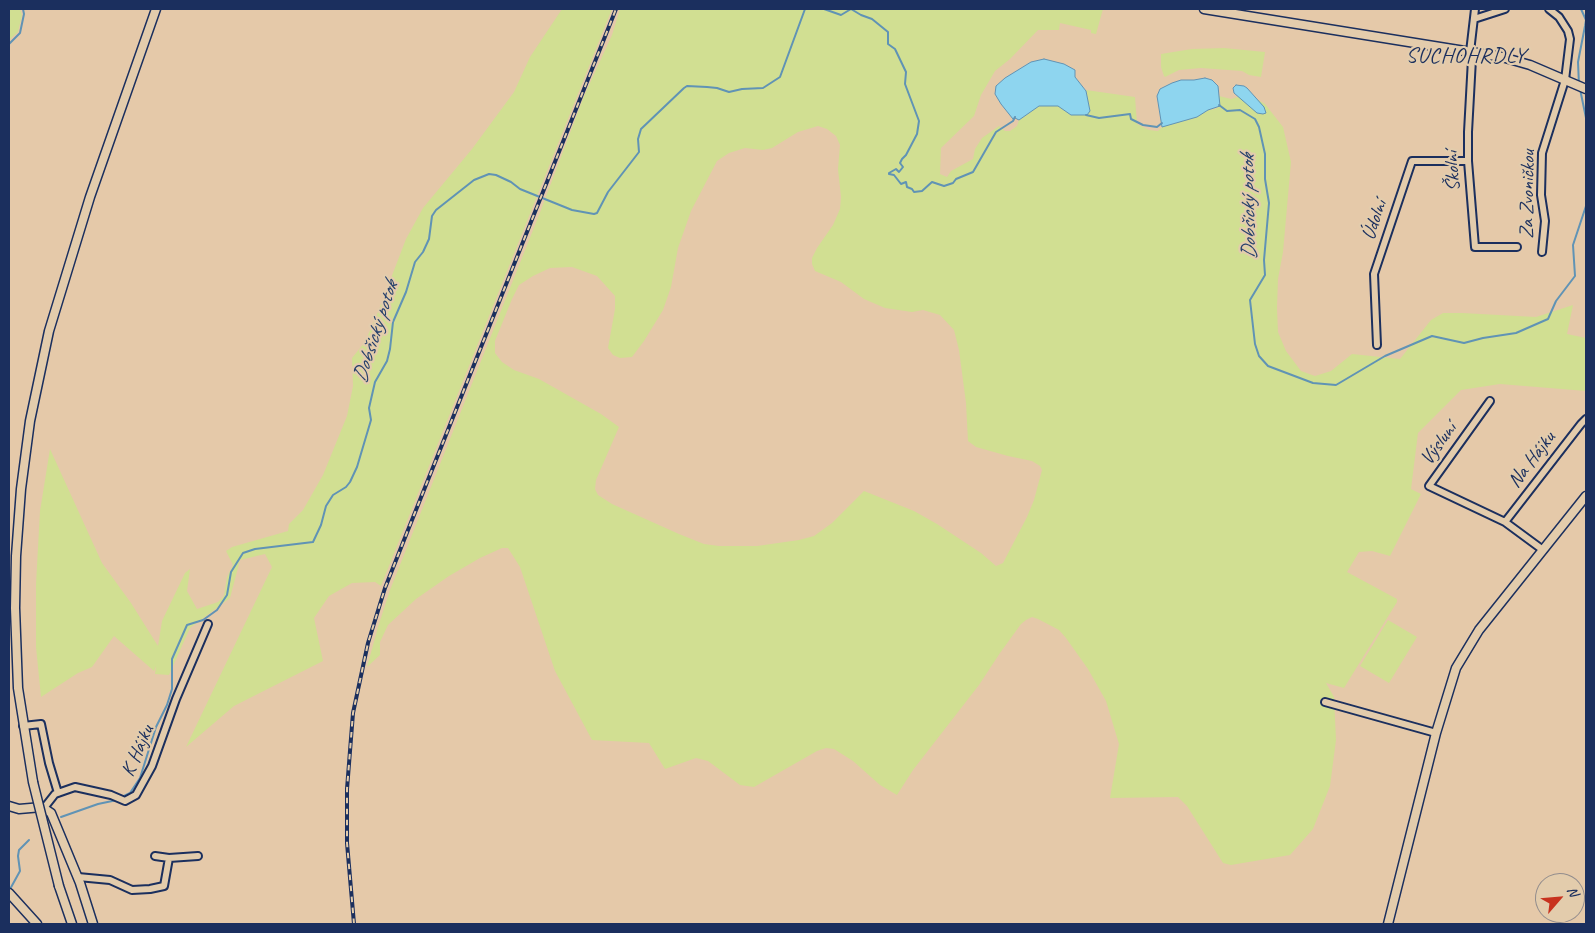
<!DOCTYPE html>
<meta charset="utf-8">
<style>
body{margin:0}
#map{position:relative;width:1595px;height:933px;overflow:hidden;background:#e5c9a9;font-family:Caveat,sans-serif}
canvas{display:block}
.frame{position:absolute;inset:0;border:10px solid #1b2f5e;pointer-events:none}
.north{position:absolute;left:1535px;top:873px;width:50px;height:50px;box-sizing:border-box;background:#e3ccac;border:1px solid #938d8d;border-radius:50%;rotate:63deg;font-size:14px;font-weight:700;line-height:20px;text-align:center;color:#1b2f5e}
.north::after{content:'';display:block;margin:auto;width:18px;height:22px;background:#c8321e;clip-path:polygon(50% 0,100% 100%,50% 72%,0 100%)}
</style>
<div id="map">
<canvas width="1595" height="933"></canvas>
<div class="frame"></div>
<div class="north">N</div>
</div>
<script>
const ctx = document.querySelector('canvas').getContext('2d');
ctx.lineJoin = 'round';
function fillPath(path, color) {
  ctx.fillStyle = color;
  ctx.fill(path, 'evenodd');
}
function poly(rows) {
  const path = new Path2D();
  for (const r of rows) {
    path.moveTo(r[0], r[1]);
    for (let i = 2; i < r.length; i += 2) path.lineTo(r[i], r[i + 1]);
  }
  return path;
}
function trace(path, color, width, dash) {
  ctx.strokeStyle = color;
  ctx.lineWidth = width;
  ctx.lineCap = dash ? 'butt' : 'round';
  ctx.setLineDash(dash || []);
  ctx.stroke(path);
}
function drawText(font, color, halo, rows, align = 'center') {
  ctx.font = font + ' Caveat,sans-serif';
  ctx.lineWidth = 4.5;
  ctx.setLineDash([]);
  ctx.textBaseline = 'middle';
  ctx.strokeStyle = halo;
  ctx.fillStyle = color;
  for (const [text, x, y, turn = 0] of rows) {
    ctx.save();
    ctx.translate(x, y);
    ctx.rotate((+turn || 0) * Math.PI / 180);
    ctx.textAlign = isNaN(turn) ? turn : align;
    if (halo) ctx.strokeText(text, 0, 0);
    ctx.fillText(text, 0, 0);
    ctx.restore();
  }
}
fillPath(poly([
 [10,9,20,9,22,15,18,32,9,40,9,15],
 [562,9,612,9,381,586,375,582,352,583,329,596,314,618,323,661,234,706,186,747,272,567,265,554,240,560,230,598,190,628,169,675,155,674,156,666,154,671,114,636,92,667,78,673,41,697,36,647,36,584,40,511,50,449,102,563,131,603,158,646,162,621,185,573,190,569,187,591,197,609,218,602,224,596,227,577,233,565,226,551,232,547,288,531,289,524,303,510,323,475,347,416,353,386,352,358,365,342,378,312,406,239,423,208,472,149,514,92,530,57],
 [620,9,1103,9,1096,34,1091,33,1091,30,1060,23,1059,30,1038,30,1010,59,995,71,981,95,974,116,941,148,940,174,947,177,951,171,973,159,975,149,982,138,999,126,1005,131,1010,131,1017,126,1019,120,1039,106,1058,106,1071,115,1090,111,1086,90,1135,97,1137,124,1149,130,1158,131,1162,127,1197,117,1208,110,1215,109,1220,106,1219,96,1231,99,1248,94,1265,104,1283,127,1291,162,1283,252,1278,279,1277,308,1278,332,1286,351,1301,371,1315,376,1331,371,1352,354,1400,359,1431,320,1443,313,1462,313,1536,317,1573,305,1567,334,1586,338,1586,391,1500,384,1461,390,1418,433,1411,489,1421,494,1390,556,1372,551,1359,552,1347,572,1397,599,1397,602,1344,688,1326,683,1334,697,1336,740,1330,786,1313,829,1290,855,1231,865,1223,863,1187,806,1178,797,1110,798,1119,744,1106,701,1088,669,1066,638,1059,630,1038,619,1032,617,1026,620,1021,624,1000,653,979,685,913,770,897,795,880,785,853,761,834,749,826,748,817,751,754,787,740,785,708,761,696,758,665,769,649,743,592,740,555,671,520,567,508,548,502,548,480,558,449,576,416,599,388,625,380,642,380,655,367,667,378,627,390,590,539,215,584,96,612,35],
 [818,126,827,129,836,136,840,145,838,169,841,197,840,209,833,225,817,248,812,258,812,264,815,271,841,282,864,299,885,308,912,312,923,310,940,315,954,330,959,350,966,403,968,441,976,447,1008,456,1032,461,1040,466,1042,470,1034,500,1027,517,1003,563,996,566,981,553,937,524,914,511,864,491,832,523,814,536,799,540,757,546,719,546,704,544,679,534,612,504,598,495,595,489,596,480,619,427,601,414,539,379,514,370,502,362,495,353,495,341,512,299,519,285,533,276,550,268,572,267,597,276,615,296,615,309,608,348,613,355,620,358,632,357,644,341,663,310,671,287,678,248,691,211,717,161,729,153,745,148,763,150,772,148,798,132],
 [1224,48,1265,52,1261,77,1249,75,1242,71,1201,68,1179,70,1165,77,1164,76,1161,67,1161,54,1192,49],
 [1388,620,1417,637,1389,683,1360,666]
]), '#d1df92');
const water = poly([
 [1044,59,1064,64,1075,70,1075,77,1086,91,1090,111,1087,115,1071,115,1058,106,1039,106,1019,120,1015,118,1013,119,1001,104,995,94,996,86,1005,78,1031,62,1044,59],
 [1205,78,1212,80,1218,86,1220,106,1208,110,1197,117,1162,127,1157,96,1160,89,1172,83,1181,80,1194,80,1205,78],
 [1236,85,1244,86,1247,88,1264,107,1266,113,1263,114,1257,113,1234,93,1233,88,1236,85]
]);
fillPath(water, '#8ed5ef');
trace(water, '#6093b5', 1);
trace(poly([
 [824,9,841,15,851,9,861,15,872,19,888,32,888,44,895,49,906,72,905,84,919,121,917,134,906,155,902,159,900,163,903,167,899,172,896,169,889,173,889,174,894,175,901,184,906,182,907,187,912,189,914,192,922,191,932,182,944,186,953,183,956,179,973,172,996,132,1013,121,1015,117],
 [9,44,20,33,24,14,23,9],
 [1579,85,1578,62,1585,26,1586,20,1581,9],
 [1580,89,1586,118],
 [1219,105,1227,111,1240,110,1255,119,1259,127,1265,154,1265,179,1269,203,1264,260,1265,275,1250,300,1255,344,1259,356,1268,366,1313,383,1336,385,1385,356,1432,336,1464,343,1483,338,1516,333,1548,319,1556,301,1575,276,1573,245,1586,206],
 [1086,115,1099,118,1130,114,1131,119,1143,125,1157,127,1162,123],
 [122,797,130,793,140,778,156,727,167,705,172,689,172,659,187,625,203,620,217,610,227,595,231,572,243,553,255,549,313,542,321,525,326,506,333,495,346,487,350,482,357,467,371,420,369,408,375,382,387,361,390,349,393,322,406,292,415,262,423,252,429,239,432,216,436,210,474,180,489,174,496,175,511,182,520,189,572,210,594,214,597,213,608,192,639,152,638,139,641,129,684,88,687,86,707,87,717,88,729,92,742,89,763,88,780,77,805,9],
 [61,817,98,804,117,800],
 [9,891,20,871,18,856,19,850,29,840]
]), '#6093b5', 2);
const minor = poly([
 [1475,9,1470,52,1472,59,1468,132,1468,161,1475,247,1517,247],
 [1474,19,1505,9],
 [1542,252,1545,221,1541,195,1542,153,1565,80,1570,39,1568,31,1559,17,1549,9],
 [1377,345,1374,274,1412,161,1468,161],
 [1490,401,1429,486,1505,522,1543,550],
 [1505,522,1581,424,1586,419],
 [1325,702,1436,733],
 [23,726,41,724,49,763,58,793],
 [44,808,55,794,75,787,111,795,125,801,136,795,152,766,176,699,208,624],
 [155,856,169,858],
 [78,877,110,880,132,890,150,889,164,886,169,858,198,856]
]);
const major = poly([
 [1204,9,1502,57,1530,65,1586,89],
 [33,782,18,688,15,608,16,556,21,489,30,421,49,331,90,197,156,9],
 [9,806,19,809,42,807,51,813,80,883,93,924],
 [59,886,72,924],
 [9,893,37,924],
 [1388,924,1436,733,1456,668,1479,630,1586,496]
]);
trace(minor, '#1b2f5e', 10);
trace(major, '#1b2f5e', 11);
trace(minor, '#e3ccac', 6);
trace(major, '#e3ccac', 8);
const rail = poly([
 [354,924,347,843,347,789,353,713,368,643,385,588,406,535,616,9]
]);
trace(rail, '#1b2f5e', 4);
trace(rail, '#e3ccac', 2, [5.5]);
const majorBridge = poly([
 [33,782,59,886]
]);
trace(majorBridge, '#1b2f5e', 11, []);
trace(majorBridge, '#e3ccac', 8);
drawText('20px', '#1b2f5e', '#e3ccac', [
 ["Školní",1453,171,-93],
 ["Za Zvoničkou",1528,194,-89],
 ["Údolní",1375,220,-71],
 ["Výsluní",1439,444,-54],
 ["Na Hájku",1532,460,-53],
 ["K Hájku",138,751,-67]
]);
drawText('italic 21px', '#26406c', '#e3ccac', [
 ["Dobšický potok",1249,207,-91],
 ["Dobšický potok",376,332,-72]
]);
ctx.letterSpacing = '1px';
drawText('22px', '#1b2f5e', '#e3ccac', [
 ["SUCHOHRDLY",1466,56]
]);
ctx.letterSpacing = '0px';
</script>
